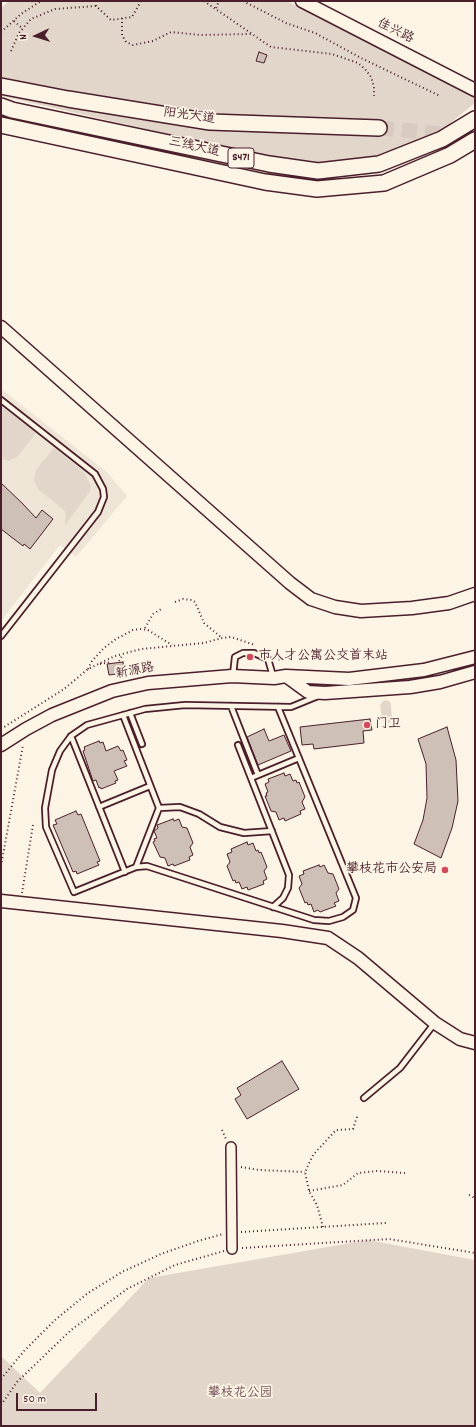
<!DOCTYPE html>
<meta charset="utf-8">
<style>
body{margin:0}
#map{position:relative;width:476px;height:1427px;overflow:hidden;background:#fcf5e5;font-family:Dekko,sans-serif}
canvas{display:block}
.frame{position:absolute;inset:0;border:2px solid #4a1f2b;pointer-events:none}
.north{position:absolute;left:16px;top:16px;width:40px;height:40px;-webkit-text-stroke:3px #fcf5e5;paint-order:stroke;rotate:266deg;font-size:11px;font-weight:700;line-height:16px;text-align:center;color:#4a1f2b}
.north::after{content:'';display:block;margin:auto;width:14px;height:18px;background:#4a1f2b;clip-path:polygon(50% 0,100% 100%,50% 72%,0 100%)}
.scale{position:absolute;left:16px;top:1393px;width:81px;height:18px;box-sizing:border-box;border:2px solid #4a1f2b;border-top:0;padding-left:5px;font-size:12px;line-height:14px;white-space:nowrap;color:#4a1f2b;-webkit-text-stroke:3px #fcf5e5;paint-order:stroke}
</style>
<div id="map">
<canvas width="476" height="1427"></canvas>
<div class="frame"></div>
<div class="north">N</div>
<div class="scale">50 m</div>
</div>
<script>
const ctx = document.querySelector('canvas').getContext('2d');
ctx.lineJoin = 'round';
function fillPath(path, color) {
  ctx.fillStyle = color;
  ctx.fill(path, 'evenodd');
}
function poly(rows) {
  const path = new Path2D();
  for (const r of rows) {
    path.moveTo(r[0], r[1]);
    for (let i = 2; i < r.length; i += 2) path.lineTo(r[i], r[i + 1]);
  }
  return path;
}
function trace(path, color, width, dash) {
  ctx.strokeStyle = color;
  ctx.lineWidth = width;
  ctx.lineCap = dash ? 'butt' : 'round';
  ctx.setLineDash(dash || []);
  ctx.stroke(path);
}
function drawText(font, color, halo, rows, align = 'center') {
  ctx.font = font + ' Dekko,"LXGW WenKai TC",sans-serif';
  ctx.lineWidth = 3.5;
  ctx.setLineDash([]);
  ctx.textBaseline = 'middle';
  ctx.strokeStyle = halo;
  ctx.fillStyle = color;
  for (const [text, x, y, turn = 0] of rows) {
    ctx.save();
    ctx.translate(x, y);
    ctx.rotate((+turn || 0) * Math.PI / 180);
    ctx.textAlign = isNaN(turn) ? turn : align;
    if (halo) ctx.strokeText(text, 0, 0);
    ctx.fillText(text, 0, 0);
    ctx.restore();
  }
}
fillPath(poly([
 [1,389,107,472,127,496,76,557,60,545,1,621]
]), '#eee5d7');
fillPath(poly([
 [9,1,287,1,475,96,475,103,437,134,377,158,318,163,269,157,1,96,1,8],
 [1,406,36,433,18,456,9,461,1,459],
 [54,448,84,472,91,486,91,490,65,525,66,515,65,511,38,489,34,480,36,470],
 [384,700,389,701,391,704,392,720,388,724,384,723,382,719,380,705],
 [368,1240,475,1260,475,1426,1,1426,1,1356,40,1393,149,1278]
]), '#e2d5ca');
const building = poly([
 [259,52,267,55,264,63,256,61,259,52],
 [1,483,22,503,36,518,42,510,53,519,30,549,24,544,23,546,1,529,1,483],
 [123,662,125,673,109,675,107,664,123,662],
 [370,719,372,730,363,731,364,743,314,749,313,744,302,745,300,727,370,719],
 [447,727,456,760,458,801,452,828,441,858,414,844,423,820,427,798,426,764,418,739,447,727],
 [264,729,269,741,284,735,291,751,258,765,247,737,264,729],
 [99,741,100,743,103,742,106,751,118,746,121,751,123,750,127,760,124,761,127,766,114,771,118,780,115,781,116,783,101,789,100,787,99,788,96,780,93,781,83,751,85,750,84,747,99,741],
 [284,773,285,776,290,774,293,781,296,780,297,783,299,782,305,797,302,802,305,809,300,811,301,814,285,821,284,818,279,820,276,812,271,811,265,796,267,796,266,793,268,792,265,784,269,782,268,779,284,773],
 [76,811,78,815,81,814,100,861,97,862,99,865,77,874,76,871,73,872,53,825,57,824,55,820,76,811],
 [173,819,174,821,179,819,182,827,187,828,193,843,190,847,193,855,189,857,190,860,174,866,173,864,168,866,165,858,160,857,153,842,155,841,154,839,157,838,154,831,158,828,157,825,173,819],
 [247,842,248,845,253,843,256,851,258,850,259,853,261,852,267,867,264,871,267,879,263,881,264,884,248,890,247,887,242,889,239,882,236,883,235,880,233,881,227,866,230,862,227,854,232,852,231,849,247,842],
 [319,865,320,867,324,865,328,873,333,874,339,889,336,893,339,901,334,903,336,906,320,912,318,910,314,912,311,904,308,905,307,902,305,903,299,888,302,884,299,876,304,874,303,871,319,865],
 [282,1061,299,1089,247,1119,235,1099,241,1095,237,1088,282,1061]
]);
fillPath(building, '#cfc0b7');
trace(building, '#4a1f2b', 1);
trace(poly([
 [379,128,475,137]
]), '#d8cac0', 15, [15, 8]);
const service = poly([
 [1,400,95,474,103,489,104,497,98,512,1,636],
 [233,675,235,657,243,653,254,653,268,659,273,676],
 [231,706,258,775],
 [278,707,356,898,353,910,343,917,329,921,314,920,147,866,136,867,74,892,46,827,45,808,52,770,60,751,71,736,87,725,145,709,185,705,291,707,318,696],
 [130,713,142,744],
 [123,715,159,808,136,867],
 [71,736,125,872],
 [238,745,289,875,288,888,283,898,273,907],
 [251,778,299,758],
 [99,807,150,786],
 [159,808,180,807,199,814,220,827,244,833,272,831],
 [364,1098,400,1068,434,1024]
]);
const minor = poly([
 [231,1147,232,1249]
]);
const tertiary = poly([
 [302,1,475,90],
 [1,327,290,583,311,599,335,607,361,611,412,608,449,603,475,594],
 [286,676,308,692,325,693,410,687,440,682,475,672],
 [1,745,26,729,52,715,112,691,148,683,232,676,274,678,286,676,349,679,424,670,475,657],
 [1,901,282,931,328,938,358,958,435,1023,460,1039,475,1043]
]);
const primary = poly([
 [1,86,68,99,210,122,379,128],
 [1,106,12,110,269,164,318,171,379,164,442,139,475,119],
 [1,125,265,182,317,189,384,183,450,155,475,140]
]);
trace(service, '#4a1f2b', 8);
trace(minor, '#4a1f2b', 12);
trace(tertiary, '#4a1f2b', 15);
trace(primary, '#4a1f2b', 18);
trace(poly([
 [96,1,96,6,111,20,132,17,141,1],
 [204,1,271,47,332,54,358,63,365,69,371,77,374,87,374,96],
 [243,1,286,23,315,33,361,58,440,96],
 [216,8,219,1],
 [122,18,122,35,126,42,133,45,153,41,171,32,200,35,251,34],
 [14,21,23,29],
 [1,32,21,14,41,1],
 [11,51,19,33,31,19,55,9,96,6],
 [175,602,183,599,192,600,195,602,204,623,222,638],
 [145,628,153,614,163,608],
 [275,658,283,661],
 [119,661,123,654],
 [100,664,111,662],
 [88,669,92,661,104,648,116,639,133,630,140,629,148,630,172,645],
 [1,729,64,689,88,669,115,656,141,649,204,643,222,638,231,637,255,645],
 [1,866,23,745],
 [22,893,33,825],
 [222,1130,226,1139],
 [241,1167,259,1170,305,1172],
 [309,1191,343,1185,358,1173,377,1171,405,1173],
 [469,1195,475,1198],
 [323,1227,317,1205,309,1191,305,1172,313,1155,336,1130,353,1129,358,1114],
 [241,1232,386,1223],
 [242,1248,389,1239,475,1253],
 [1,1379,24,1351,55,1320,88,1293,122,1272,161,1254,198,1241,223,1234],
 [1,1405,17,1382,71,1330,127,1289,175,1265,224,1251]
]), '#4a1f2b', 2, [1, 3]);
trace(service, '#fcf5e5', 4.5);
trace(minor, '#fcf5e5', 9);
trace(tertiary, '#fcf5e5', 12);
trace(primary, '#fcf5e5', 15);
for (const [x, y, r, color] of [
 [250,657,4,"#d1495b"],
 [367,725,4,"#d1495b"],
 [445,870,4,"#d1495b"]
]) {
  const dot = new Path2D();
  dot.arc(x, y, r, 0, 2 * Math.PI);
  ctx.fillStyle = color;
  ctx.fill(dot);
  trace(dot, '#fcf5e5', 1.5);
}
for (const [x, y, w] of [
 [241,158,26]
]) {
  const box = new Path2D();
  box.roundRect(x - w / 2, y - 10, w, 20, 3);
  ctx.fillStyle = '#fcf5e5';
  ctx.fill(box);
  trace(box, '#4a1f2b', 1);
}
drawText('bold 12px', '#4a1f2b', null, [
 ["S471",241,158]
]);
drawText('13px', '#4a1f2b', '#fcf5e5', [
 ["佳兴路",395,32,27],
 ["阳光大道",189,117,8],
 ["三线大道",194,148,12],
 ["新源路",135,672,-11]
]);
drawText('13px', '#4a1f2b', '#fcf5e5', [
 ["市人才公寓公交首末站",258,657],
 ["门卫",375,725],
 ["攀枝花市公安局",437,870,"right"]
], 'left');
drawText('13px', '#704c53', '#fcf5e5', [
 ["攀枝花公园",240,1394]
]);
</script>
